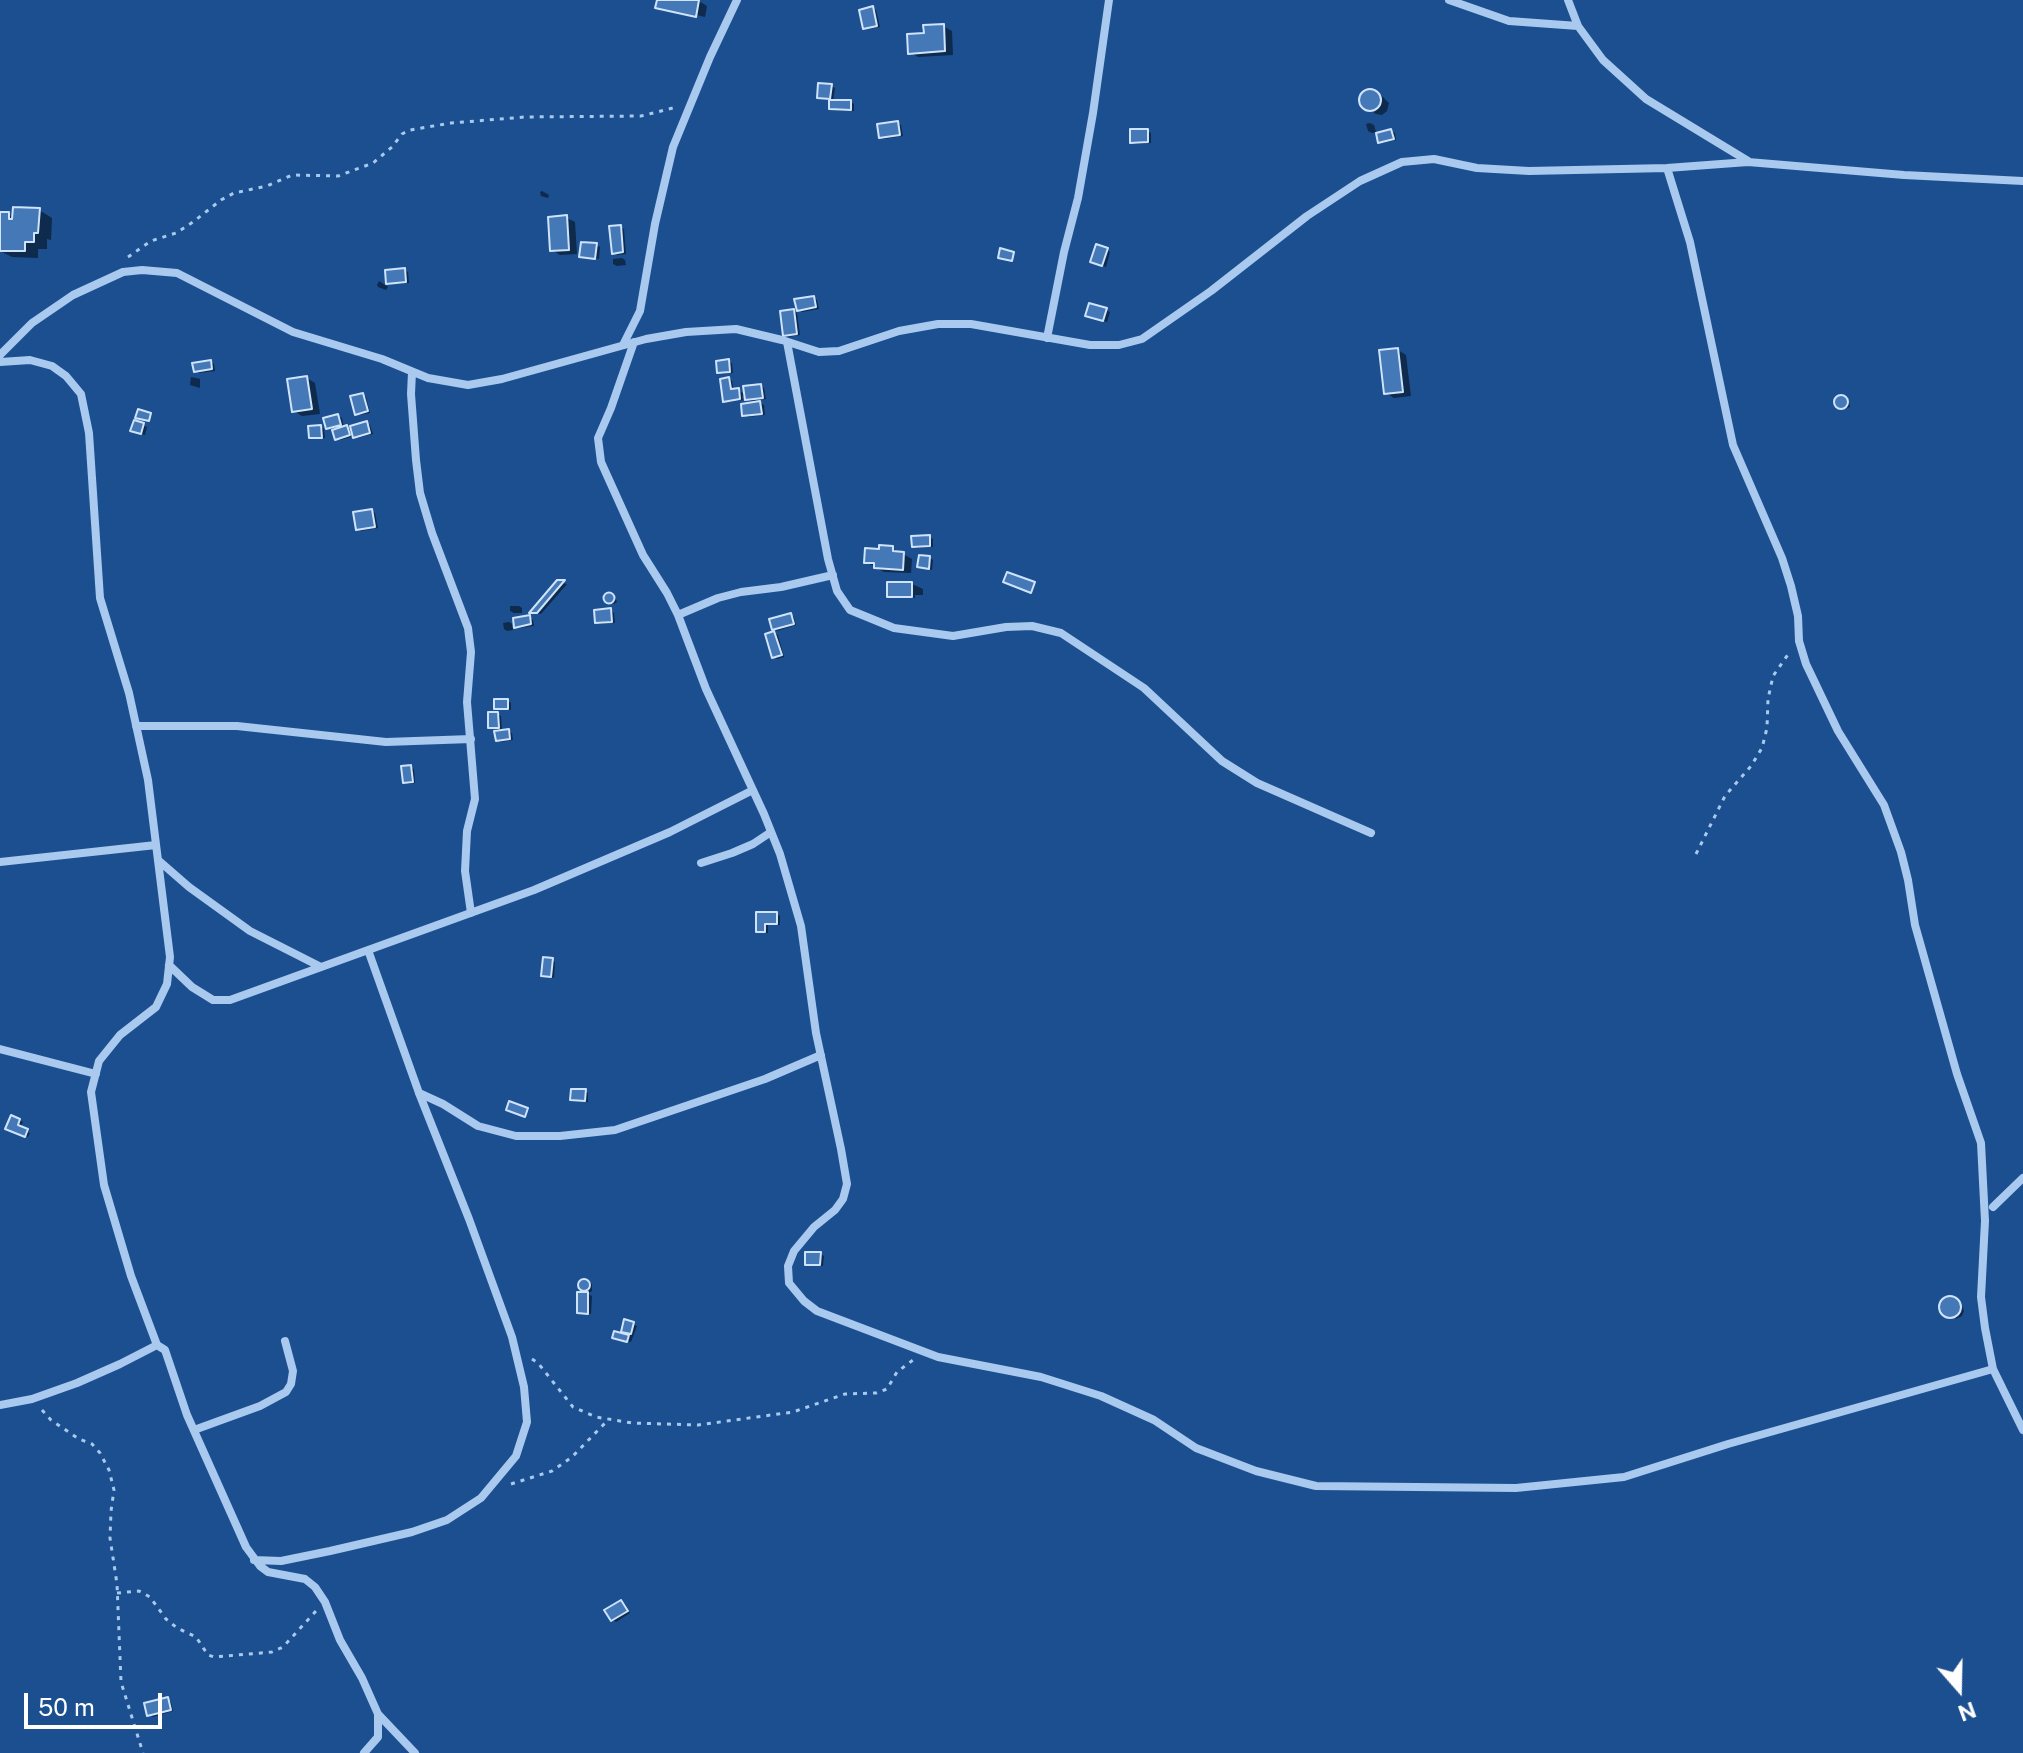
<!DOCTYPE html>
<style>
body{margin:0}
#map{position:relative;width:2023px;height:1753px;overflow:hidden;background:#1b4f8f;font-family:"Public Sans",sans-serif}
canvas{display:block}
.north{position:absolute;left:1919px;top:1649px;width:80px;height:80px;-webkit-text-stroke:6px #1b4f8f;paint-order:stroke;rotate:160deg;font-size:22px;font-weight:700;line-height:32px;text-align:center;color:#fff}
.north::after{content:'';display:block;margin:auto;width:28px;height:36px;background:#fff;clip-path:polygon(50% 0,100% 100%,50% 72%,0 100%)}
.scale{position:absolute;left:24px;top:1693px;width:138px;height:36px;box-sizing:border-box;border:4px solid #fff;border-top:0;padding-left:10px;font-size:24px;line-height:28px;white-space:nowrap;color:#fff;-webkit-text-stroke:6px #1b4f8f;paint-order:stroke}
</style>
<div id="map">
<canvas width="2023" height="1753"></canvas>
<div class="north">N</div>
<div class="scale">50 m</div>
</div>
<script>
const ctx = document.querySelector('canvas').getContext('2d');
ctx.lineJoin = 'round';
function fillPath(path, color) {
  ctx.fillStyle = color;
  ctx.fill(path, 'evenodd');
}
function poly(rows) {
  const path = new Path2D();
  for (const r of rows) {
    if (r.length === 3) {
      path.moveTo(r[0] + r[2], r[1]);
      path.arc(r[0], r[1], r[2], 0, 2 * Math.PI);
      continue;
    }
    path.moveTo(r[0], r[1]);
    for (let i = 2; i < r.length; i += 2) path.lineTo(r[i], r[i + 1]);
  }
  return path;
}
function trace(path, color, width, dash) {
  ctx.strokeStyle = color;
  ctx.lineWidth = width;
  ctx.lineCap = dash ? 'butt' : 'round';
  ctx.setLineDash(dash || []);
  ctx.stroke(path);
}
fillPath(poly([
 [659,0,699,1,707,6,705,17,664,7,664,10,657,7],
 [873,8,876,10,880,27,868,29,865,27],
 [943,26,952,31,953,55,918,57,910,52,926,35],
 [831,86,835,88,833,102,851,102,854,104,854,111,834,110,831,108,831,100,819,97],
 [1367,91,1373,92,1383,97,1389,103,1387,111,1382,115,1376,114,1362,104,1362,95],
 [898,123,901,125,903,136,884,139,880,137],
 [1370,123,1374,125,1376,132,1372,133,1368,131,1366,124],
 [1147,131,1151,133,1151,143,1136,144,1132,142],
 [1391,131,1395,133,1396,140,1383,143,1380,141],
 [542,191,549,195,548,198,541,196,540,192],
 [39,210,52,218,51,240,47,239,47,249,38,249,38,258,12,257,0,251,0,214,8,214,15,218],
 [567,218,575,222,577,254,560,255,552,250],
 [620,227,624,229,626,254,617,255,613,253],
 [596,245,600,247,599,259,581,256],
 [1107,250,1110,252,1106,267,1096,263],
 [622,258,625,260,626,265,617,266,613,264,613,259],
 [404,270,408,272,409,283,392,284,388,282],
 [379,281,388,287,386,290,378,287,377,285],
 [814,298,817,300,819,309,802,312,799,309],
 [1106,310,1110,312,1107,322,1090,317],
 [794,311,797,313,800,335,788,337,784,335],
 [1398,350,1406,355,1411,396,1394,398,1386,393],
 [728,361,732,363,733,373,723,374,719,372],
 [211,362,214,364,215,371,199,373,196,371],
 [191,377,200,379,200,388,190,385],
 [307,378,315,383,320,414,302,416,294,411],
 [729,379,732,381,734,391,738,390,746,395,761,386,764,388,766,399,755,400,764,405,765,415,748,417,744,415,755,404,742,396,743,400,729,402,725,400],
 [363,395,366,397,370,413,360,415,356,413],
 [1839,397,1849,401,1850,407,1844,409,1840,407,1836,403,1836,400],
 [338,416,342,418,344,428,346,427,354,432,367,423,370,425,373,434,358,438,355,436,340,440,336,438,333,429,328,427],
 [135,423,147,427,145,435,136,432],
 [321,427,324,429,325,438,315,439,311,437],
 [372,511,375,513,378,528,361,531,358,529],
 [929,537,933,539,933,547,917,548,913,546],
 [892,548,912,559,911,573,884,572,866,562],
 [930,558,933,560,932,570,919,566],
 [558,582,567,584,541,614,532,613],
 [912,584,923,589,923,595,915,595,915,598,893,598,889,596],
 [608,594,615,597,617,602,614,604,606,600],
 [510,606,519,606,522,608,522,613,514,613,510,611],
 [611,610,614,613,615,623,600,624,597,622],
 [791,615,794,617,796,625,777,631,773,629],
 [530,618,533,620,534,626,520,628,512,624,513,630,507,631,504,629,503,623,509,622,516,626],
 [774,633,778,635,784,657,777,659,774,657],
 [508,701,511,703,511,710,500,710,496,708],
 [498,714,501,716,502,732,508,731,512,733,513,740,501,742,498,740,496,729,490,727],
 [410,767,414,769,415,783,409,784,405,782],
 [758,914,777,914,780,916,780,925,768,925,768,933,761,933,758,931],
 [552,960,555,962,554,978,543,975],
 [585,1091,588,1093,588,1102,576,1101,572,1099],
 [19,1120,23,1122,20,1128,30,1133,28,1137,11,1130],
 [820,1254,824,1256,823,1266,810,1266,807,1264],
 [584,1281,592,1284,592,1291,589,1293,582,1289,580,1285],
 [588,1294,592,1296,591,1314,583,1314,579,1312],
 [1951,1298,1961,1303,1964,1311,1962,1316,1956,1319,1946,1315,1941,1307,1943,1302],
 [625,1322,637,1326,631,1342,618,1339,622,1336],
 [621,1602,625,1604,630,1613,616,1622,612,1619],
 [167,1700,171,1702,173,1711,153,1717,149,1715]
]), '#0007');
const building = poly([
 [657,0,699,0,696,17,655,8,657,0],
 [873,6,877,26,863,29,859,10,873,6],
 [944,24,945,51,908,54,907,34,924,33,923,25,944,24],
 [818,83,832,84,830,99,817,98,818,83],
 [1370,100,11],
 [829,100,851,100,851,110,829,109,829,100],
 [898,121,900,135,879,138,877,124,898,121],
 [1130,129,1148,129,1148,142,1130,143,1130,129],
 [1391,129,1394,139,1378,143,1376,133,1391,129],
 [13,207,40,208,38,233,34,233,34,242,25,242,25,251,0,251,0,212,9,212,9,219,12,219,13,207],
 [567,215,569,250,550,251,548,217,567,215],
 [621,225,623,252,612,254,609,226,621,225],
 [581,242,597,243,595,259,579,257,581,242],
 [1096,244,1108,248,1102,266,1090,262,1096,244],
 [1000,248,1014,252,1012,261,998,258,1000,248],
 [405,268,406,282,386,284,385,270,405,268],
 [814,296,816,307,797,311,794,299,814,296],
 [1089,303,1107,308,1103,321,1085,316,1089,303],
 [794,309,797,334,783,336,780,311,794,309],
 [1398,348,1403,392,1384,394,1379,350,1398,348],
 [729,359,730,372,717,373,716,361,729,359],
 [211,360,212,369,194,372,192,363,211,360],
 [307,376,312,409,292,412,287,379,307,376],
 [729,377,731,389,739,388,740,399,723,402,720,379,729,377],
 [761,384,763,398,745,400,743,386,761,384],
 [363,393,368,411,355,415,350,396,363,393],
 [1841,402,7],
 [760,401,762,414,742,416,741,404,760,401],
 [138,409,151,413,149,421,135,418,138,409],
 [338,414,341,425,326,429,323,418,338,414],
 [134,420,144,423,141,434,130,431,134,420],
 [367,421,370,433,353,438,350,426,367,421],
 [321,425,322,438,309,438,308,426,321,425],
 [347,425,350,435,335,440,332,430,347,425],
 [372,509,375,527,356,530,353,512,372,509],
 [930,535,930,546,912,547,911,536,930,535],
 [879,545,893,546,893,551,904,552,903,570,874,568,874,563,864,563,865,548,879,549,879,545],
 [919,555,930,556,929,569,917,567,919,555],
 [1007,572,1035,582,1031,593,1003,582,1007,572],
 [557,580,565,580,537,613,529,613,557,580],
 [887,582,912,582,912,597,887,597,887,582],
 [609,598,5.5],
 [611,608,612,622,595,623,594,610,611,608],
 [791,613,794,624,772,630,769,619,791,613],
 [530,615,531,624,514,628,513,618,530,615],
 [774,631,782,655,772,658,765,634,774,631],
 [494,699,508,699,508,709,494,709,494,699],
 [488,712,498,712,499,728,488,728,488,712],
 [509,729,510,739,496,741,494,731,509,729],
 [411,765,413,782,403,783,401,766,411,765],
 [756,912,777,912,777,924,765,924,765,932,756,932,756,912],
 [543,957,553,958,551,977,541,976,543,957],
 [571,1089,586,1089,585,1101,570,1100,571,1089],
 [509,1101,528,1108,525,1117,506,1110,509,1101],
 [11,1115,20,1119,18,1125,28,1129,25,1137,5,1129,11,1115],
 [805,1252,821,1252,820,1265,805,1265,805,1252],
 [584,1285,6],
 [577,1292,588,1292,588,1314,577,1313,577,1292],
 [1950,1307,11],
 [624,1319,634,1322,631,1334,621,1332,624,1319],
 [614,1331,629,1335,627,1342,612,1338,614,1331],
 [621,1600,628,1611,611,1621,604,1610,621,1600],
 [168,1697,171,1710,147,1716,144,1703,168,1697]
]);
fillPath(building, '#4478b7');
trace(building, '#cfe3fa', 2);
trace(poly([
 [128,257,151,241,176,233,193,222,221,200,234,193,267,186,292,175,338,176,373,163,392,147,402,134,410,130,451,123,525,117,641,116,673,108],
 [1696,854,1725,796,1751,766,1762,748,1767,728,1768,699,1773,676,1789,653],
 [532,1359,538,1363,573,1407,596,1417,632,1423,698,1425,793,1412,845,1394,876,1393,887,1389,897,1372,913,1360],
 [42,1410,51,1420,79,1439,92,1444,100,1453,109,1470,114,1490,111,1511,110,1538,117,1584,121,1682,143,1753],
 [511,1484,552,1471,572,1457,609,1419],
 [117,1593,139,1591,150,1597,166,1619,177,1628,196,1637,208,1655,214,1657,272,1652,283,1647,316,1611]
]), '#a9c9ee', 3, [4, 6]);
trace(poly([
 [1449,0,1509,21,1578,26],
 [1568,0,1578,26,1603,60,1646,99,1748,161],
 [1667,168,1690,242,1733,445,1782,558,1791,586,1798,616,1799,641,1806,664,1838,731,1884,805,1901,852,1908,880,1915,925,1957,1074,1981,1143,1985,1221,1981,1297,1985,1328,1993,1369,2023,1430],
 [1047,338,1064,252,1078,198,1093,113,1109,0],
 [634,342,611,408,598,438,601,462,643,555,667,593,678,615,706,689,764,814,780,854,801,926,816,1033,841,1149,847,1184,843,1199,835,1210,814,1227,794,1251,788,1266,789,1283,804,1301,817,1311,938,1357,1041,1377,1101,1396,1154,1420,1196,1448,1256,1471,1316,1486,1516,1488,1624,1477,1728,1444,1993,1369],
 [787,342,828,559,837,591,850,610,894,628,953,636,1006,627,1032,626,1061,633,1144,688,1222,761,1257,783,1371,833],
 [623,345,640,311,655,224,673,147,710,57,737,0],
 [0,355,32,323,73,295,123,272,142,270,177,273,293,332,382,359,428,378,468,385,502,379,646,339,686,332,736,329,782,340,819,352,839,351,899,331,938,324,971,324,1090,345,1119,345,1142,339,1211,291,1307,216,1360,181,1402,162,1434,159,1477,168,1529,171,1667,168,1748,162,1904,175,2023,181],
 [0,362,30,360,52,366,66,376,81,394,89,433,100,598,129,693,148,780,170,957,167,984,156,1007,120,1035,99,1061,91,1092,104,1185,131,1276,157,1345],
 [412,372,411,394,416,460,420,493,432,533,468,628,471,652,467,702,475,799,467,831,465,871,471,913],
 [678,615,718,598,741,592,781,587,833,575],
 [136,726,237,726,386,742,471,739],
 [158,860,189,887,250,931,321,967],
 [0,862,156,845],
 [701,863,732,853,753,844,771,832],
 [169,965,192,987,213,1000,230,1000,534,890,670,832,753,790],
 [0,1049,96,1074],
 [419,1093,443,1104,478,1126,516,1136,560,1136,615,1130,765,1079,821,1055],
 [1993,1207,2023,1178],
 [0,1405,32,1399,77,1383,120,1364,157,1345,165,1350,187,1415,246,1547,260,1566,268,1572,305,1579,315,1587,325,1602,340,1640,362,1678,378,1714,378,1737,364,1753],
 [194,1430,260,1406,286,1392,291,1384,293,1371,285,1341],
 [254,1560,281,1561,330,1551,412,1532,447,1520,481,1498,516,1456,527,1422,524,1387,512,1337,469,1219,419,1093,368,950],
 [378,1714,415,1753]
]), '#a9c9ee', 8);
</script>
